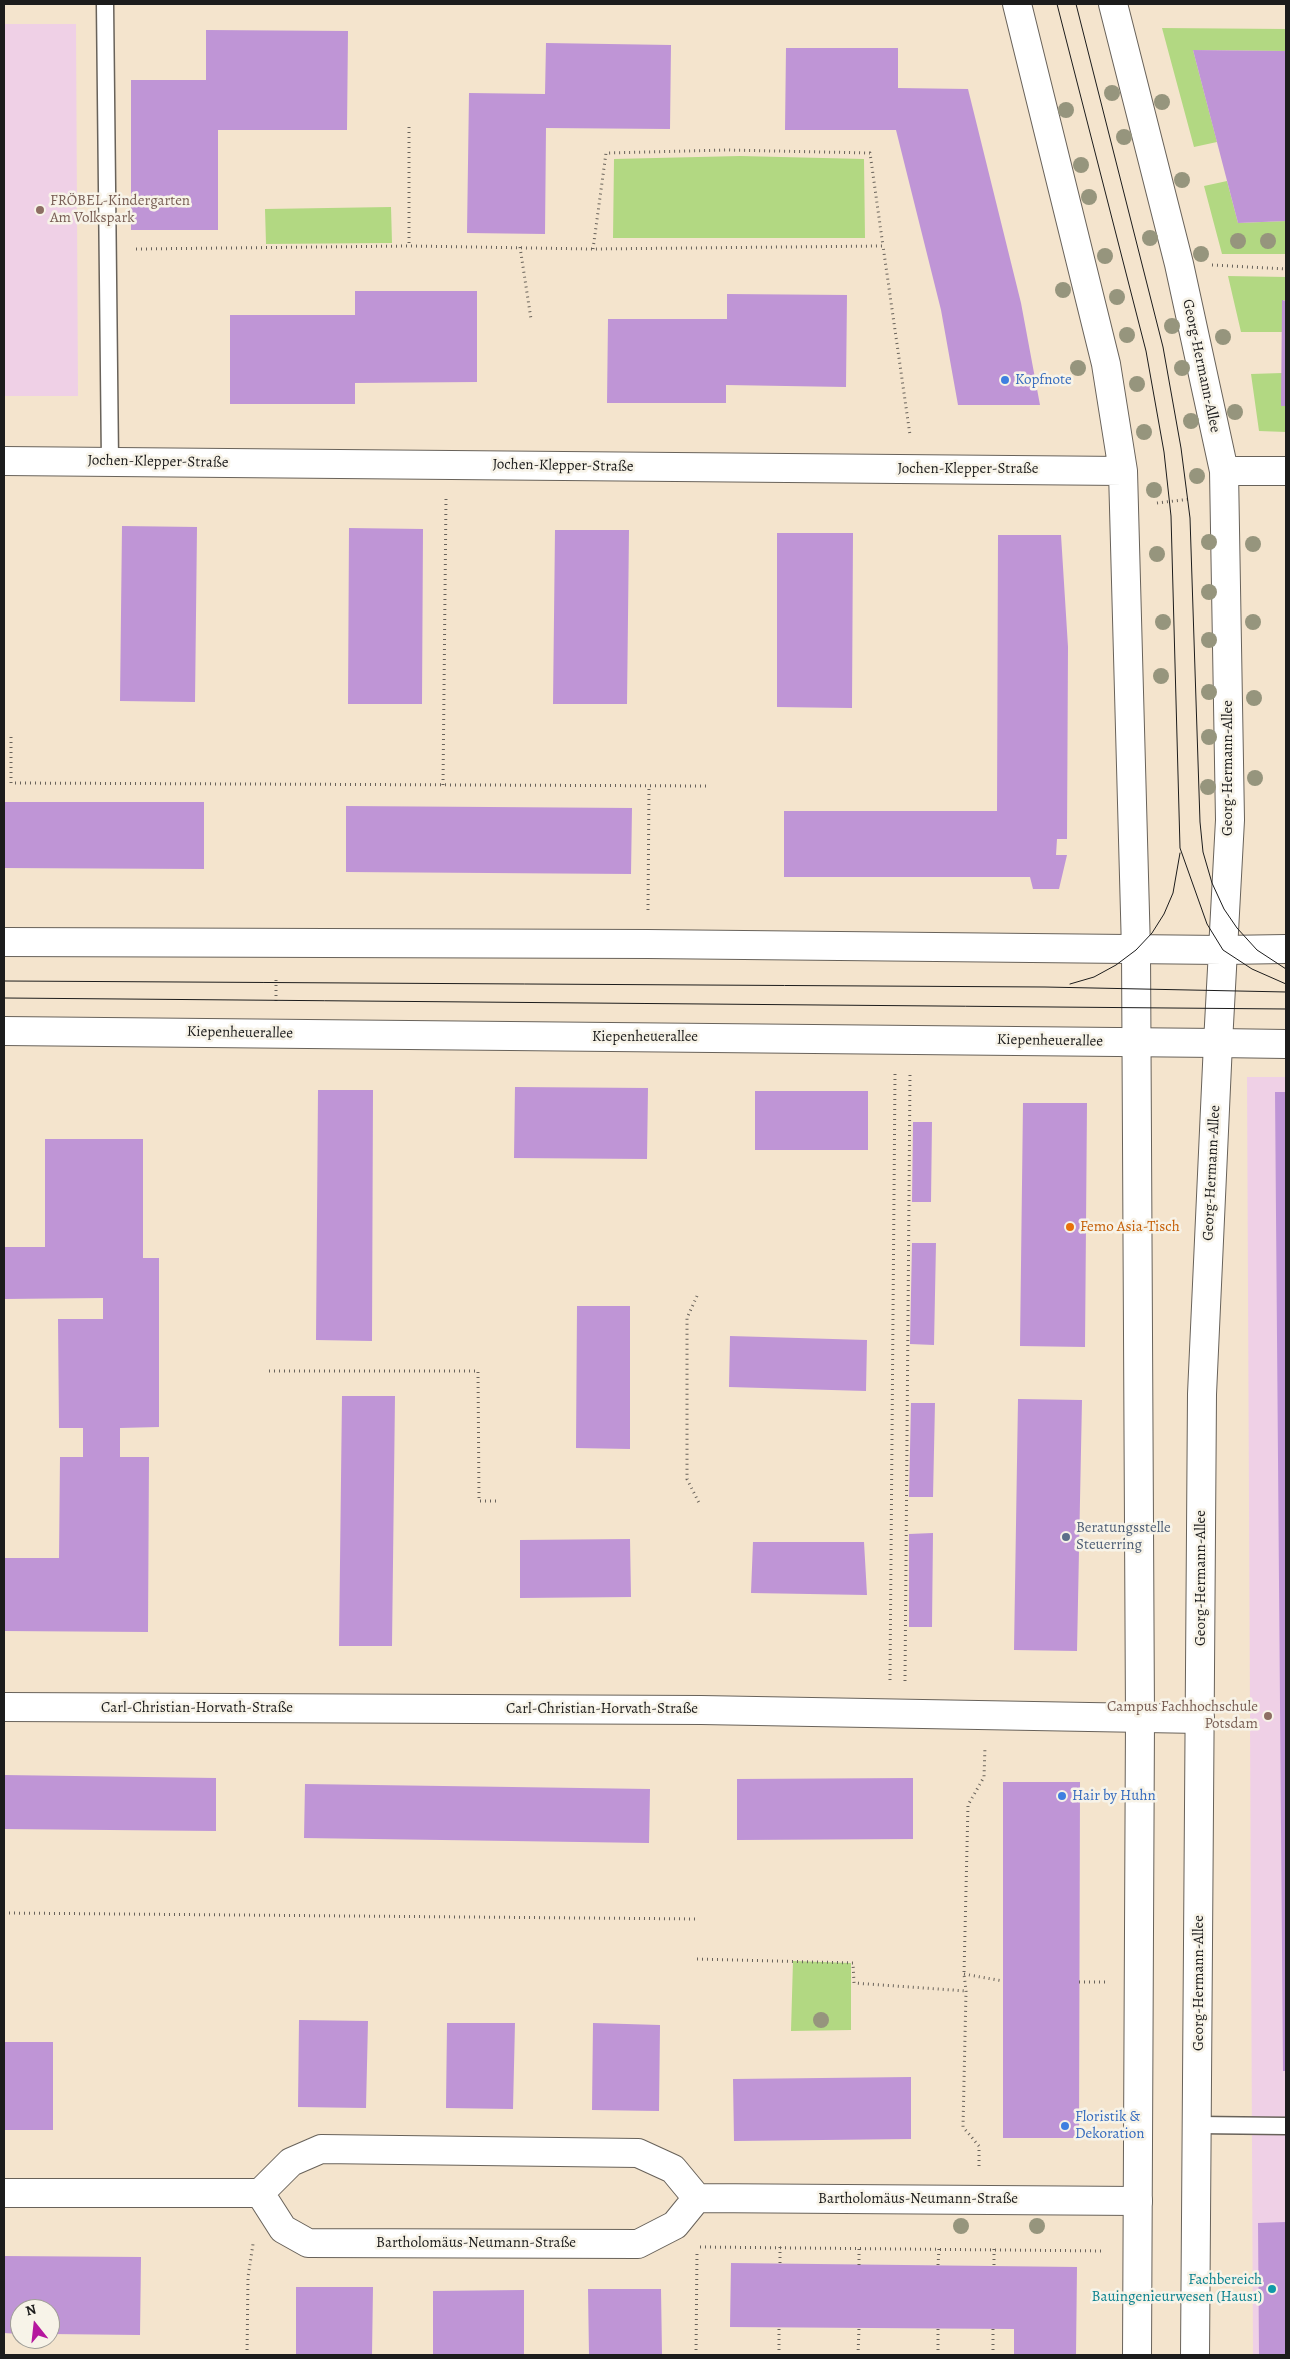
<!DOCTYPE html>
<meta charset="utf-8">
<style>
body{margin:0}
#map{position:relative;width:1290px;height:2359px;overflow:hidden;background:#f4e4cd;font-family:Alegreya,serif}
canvas{display:block}
.frame{position:absolute;inset:0;border:5px solid #1c1c1c;pointer-events:none}
.north{position:absolute;left:10px;top:2299px;width:50px;height:50px;box-sizing:border-box;background:#f7f3e8;border:1px solid #9f9d96;border-radius:50%;rotate:344deg;font-size:14px;font-weight:700;line-height:20px;text-align:center;color:#1c1c1c}
.north::after{content:'';display:block;margin:auto;width:18px;height:22px;background:#b5179e;clip-path:polygon(50% 0,100% 100%,50% 72%,0 100%)}
</style>
<div id="map">
<canvas width="1290" height="2359"></canvas>
<div class="frame"></div>
<div class="north">N</div>
</div>
<script>
const ctx = document.querySelector('canvas').getContext('2d');
ctx.lineJoin = 'round';
function fillPath(path, color) {
  ctx.fillStyle = color;
  ctx.fill(path, 'evenodd');
}
function poly(rows) {
  const path = new Path2D();
  for (const r of rows) {
    path.moveTo(r[0], r[1]);
    for (let i = 2; i < r.length; i += 2) path.lineTo(r[i], r[i + 1]);
  }
  return path;
}
function trace(path, color, width, dash) {
  ctx.strokeStyle = color;
  ctx.lineWidth = width;
  ctx.lineCap = dash ? 'butt' : 'round';
  ctx.setLineDash(dash || []);
  ctx.stroke(path);
}
function drawText(font, color, halo, rows, align = 'center') {
  ctx.font = font + ' Alegreya,serif';
  ctx.lineWidth = 5;
  ctx.setLineDash([]);
  ctx.textBaseline = 'middle';
  ctx.strokeStyle = halo;
  ctx.fillStyle = color;
  for (const [text, x, y, turn = 0] of rows) {
    ctx.save();
    ctx.translate(x, y);
    ctx.rotate((+turn || 0) * Math.PI / 180);
    ctx.textAlign = isNaN(turn) ? turn : align;
    if (halo) ctx.strokeText(text, 0, 0);
    ctx.fillText(text, 0, 0);
    ctx.restore();
  }
}
fillPath(poly([
 [4,24,76,24,78,396,4,396],
 [1247,1077,1286,1077,1286,2355,1253,2355]
]), '#efd0e6');
fillPath(poly([
 [1162,28,1286,29,1286,51,1193,50,1217,142,1194,147],
 [740,156,864,159,865,238,613,238,614,159],
 [1227,181,1238,223,1286,221,1286,254,1222,254,1204,186],
 [391,207,392,243,266,244,265,209],
 [1228,276,1286,277,1286,301,1283,300,1282,332,1241,332],
 [1282,373,1282,406,1286,406,1286,432,1259,431,1251,374],
 [793,1961,851,1963,851,2030,791,2031]
]), '#b2d882');
fillPath(poly([
 [206,30,348,31,347,130,218,130,218,230,131,230,131,80,206,80],
 [546,43,671,45,670,129,546,128,545,234,467,233,469,93,545,94],
 [786,48,898,48,898,88,968,89,1021,303,1040,405,958,405,941,310,896,130,785,130],
 [1193,50,1286,51,1286,221,1238,223],
 [355,291,477,291,477,382,355,383,355,404,230,404,230,315,355,315],
 [727,294,847,295,846,387,726,385,726,403,607,403,608,319,727,319],
 [1282,300,1286,301,1286,406,1281,406],
 [122,526,197,527,195,702,120,701],
 [349,528,423,529,422,704,348,704],
 [555,530,629,530,627,704,553,704],
 [777,533,853,533,852,708,777,707],
 [998,535,1061,535,1068,647,1067,839,1057,839,1056,855,1067,855,1059,889,1033,889,1030,877,784,877,784,811,997,811],
 [4,802,204,802,204,869,4,868],
 [346,806,632,808,631,874,346,872],
 [515,1087,648,1088,647,1159,514,1158],
 [318,1090,373,1090,372,1341,316,1340],
 [755,1091,868,1091,868,1150,755,1150],
 [1275,1092,1286,1092,1286,2071,1283,2071],
 [1023,1103,1087,1103,1085,1347,1020,1346],
 [913,1122,932,1122,931,1202,912,1202],
 [45,1139,143,1139,143,1258,159,1258,159,1427,120,1428,120,1457,149,1457,148,1632,4,1631,4,1558,59,1558,60,1457,83,1457,83,1428,59,1428,58,1319,103,1319,103,1298,4,1299,4,1247,45,1247],
 [912,1243,936,1243,934,1345,910,1344],
 [577,1306,630,1306,630,1449,576,1448],
 [730,1336,867,1340,866,1391,729,1387],
 [342,1396,395,1396,392,1646,339,1646],
 [1018,1399,1082,1400,1077,1651,1014,1650],
 [911,1403,935,1403,933,1497,909,1497],
 [933,1533,932,1627,909,1627,909,1534],
 [630,1539,631,1597,520,1598,520,1540],
 [753,1542,864,1542,867,1595,751,1593],
 [4,1775,216,1778,216,1831,4,1829],
 [913,1778,913,1839,737,1840,737,1779],
 [1003,1782,1080,1782,1079,2138,1003,2138],
 [305,1784,650,1789,649,1843,304,1838],
 [299,2020,368,2021,366,2108,298,2107],
 [447,2023,515,2023,513,2109,446,2108],
 [593,2023,660,2025,659,2111,592,2110],
 [4,2042,53,2042,53,2130,4,2130],
 [911,2077,911,2139,734,2141,733,2079],
 [1286,2222,1286,2355,1259,2355,1258,2223],
 [4,2256,141,2257,140,2335,50,2334,50,2309,20,2309,20,2334,4,2333],
 [731,2263,1077,2267,1076,2355,1014,2355,1014,2329,730,2327],
 [296,2287,373,2287,372,2355,296,2355],
 [588,2289,661,2289,662,2355,589,2355],
 [524,2290,524,2355,433,2355,433,2291]
]), '#bf95d6');
const service = poly([
 [105,4,110,462],
 [1198,2125,1286,2126]
]);
const minor = poly([
 [1017,4,1106,364,1123,471,1136,950],
 [4,461,1123,471],
 [1224,471,1286,471],
 [4,942,648,944,1223,950],
 [4,1031,1218,1043,1230,820,1224,471,1179,264,1113,4],
 [4,1707,701,1710,1200,1719],
 [4,2193,260,2193,291,2162,321,2149,638,2153,673,2169,697,2198,1138,2201],
 [260,2193,283,2229,308,2243,638,2244,675,2225,697,2198]
]);
const tertiary = poly([
 [1136,950,1140,1718,1137,2355],
 [1223,950,1286,949],
 [1195,2355,1202,1394,1218,1043,1286,1044]
]);
trace(service, '#68625a', 19);
trace(minor, '#68625a', 30);
trace(tertiary, '#68625a', 30);
trace(poly([
 [409,127,409,246],
 [520,247,531,319],
 [136,249,409,246,593,249,883,246,910,435],
 [593,249,606,153,727,150,870,153,883,246],
 [1212,265,1286,269],
 [1157,503,1191,499],
 [11,737,11,783,710,786],
 [443,785,446,498],
 [648,910,649,786],
 [276,1001,276,977],
 [697,1296,687,1318,687,1479,699,1503],
 [269,1371,478,1371,479,1501,497,1501],
 [890,1680,895,1074],
 [905,1681,910,1073],
 [4,1913,699,1919],
 [697,1959,853,1963,854,1983,966,1991],
 [964,1974,1003,1981],
 [1079,1982,1106,1982],
 [979,2166,979,2146,963,2127,966,1991,964,1974,968,1805,984,1777,985,1747],
 [700,2247,1104,2251],
 [780,2247,780,2264],
 [994,2249,994,2266],
 [859,2265,859,2249],
 [938,2265,939,2249],
 [247,2355,248,2277,253,2244],
 [696,2355,697,2251],
 [779,2355,779,2328],
 [858,2355,859,2328],
 [938,2355,938,2329],
 [993,2355,993,2329]
]), '#68625a', 3, [1, 4]);
trace(service, '#fff', 16);
trace(minor, '#fff', 28);
trace(tertiary, '#fff', 28);
trace(poly([
 [1057,4,1146,351,1164,452,1171,516,1180,848,1207,924,1223,950,1252,969,1286,984],
 [1076,4,1163,347,1181,448,1190,518,1200,822,1203,852,1212,883,1224,909,1237,928,1257,950,1286,969],
 [4,981,1045,987,1286,992],
 [1070,984,1094,977,1116,965,1136,950,1152,933,1164,914,1173,893,1180,853],
 [4,998,1286,1009]
]), '#1c1c1c', 1);
ctx.fillStyle = '#96957d';
for (const [x, y] of [
 [1112,93],
 [1162,102],
 [1066,110],
 [1124,137],
 [1081,165],
 [1182,180],
 [1089,197],
 [1150,238],
 [1238,241],
 [1268,241],
 [1201,254],
 [1105,256],
 [1063,290],
 [1117,297],
 [1172,326],
 [1127,335],
 [1223,337],
 [1078,368],
 [1182,368],
 [1137,384],
 [1235,412],
 [1191,421],
 [1144,432],
 [1197,476],
 [1154,490],
 [1209,542],
 [1253,544],
 [1157,554],
 [1209,592],
 [1163,622],
 [1253,622],
 [1209,640],
 [1161,676],
 [1209,692],
 [1254,698],
 [1209,737],
 [1255,778],
 [1208,787],
 [821,2020],
 [961,2226],
 [1037,2226]
]) {
  ctx.beginPath();
  ctx.arc(x, y, 8, 0, 2 * Math.PI);
  ctx.fill();
}
for (const [x, y, r, color] of [
 [40,210,5,"#8d6e63"],
 [1005,380,5,"#3f7fe0"],
 [1070,1227,5,"#e8710a"],
 [1066,1537,5,"#5c6f8a"],
 [1268,1716,5,"#8d6e63"],
 [1062,1796,5,"#3f7fe0"],
 [1065,2126,5,"#3f7fe0"],
 [1272,2289,5,"#0f9aa8"]
]) {
  const dot = new Path2D();
  dot.arc(x, y, r, 0, 2 * Math.PI);
  ctx.fillStyle = color;
  ctx.fill(dot);
  trace(dot, '#f7f3e8', 2);
}
drawText('15px', '#785e54', '#f7f3e8', [
 ["FRÖBEL-Kindergarten",50,201],
 ["Am Volkspark",50,218],
 ["Campus Fachhochschule",1258,1707,"right"],
 ["Potsdam",1258,1724,"right"]
], 'left');
drawText('15px', '#1c1c1c', '#f7f3e8', [
 ["Georg-Hermann-Allee",1201,366,78],
 ["Jochen-Klepper-Straße",158,462,1],
 ["Jochen-Klepper-Straße",563,466,1],
 ["Jochen-Klepper-Straße",968,469],
 ["Georg-Hermann-Allee",1228,768,-90],
 ["Kiepenheuerallee",240,1033,1],
 ["Kiepenheuerallee",645,1037],
 ["Kiepenheuerallee",1050,1041,1],
 ["Georg-Hermann-Allee",1212,1173,-87],
 ["Georg-Hermann-Allee",1201,1578,-90],
 ["Carl-Christian-Horvath-Straße",197,1708],
 ["Carl-Christian-Horvath-Straße",602,1709],
 ["Georg-Hermann-Allee",1199,1983,-90],
 ["Bartholomäus-Neumann-Straße",918,2199],
 ["Bartholomäus-Neumann-Straße",476,2243]
]);
drawText('15px', '#366cbe', '#f7f3e8', [
 ["Kopfnote",1015,380],
 ["Hair by Huhn",1072,1796],
 ["Floristik &",1075,2117],
 ["Dekoration",1075,2134]
], 'left');
drawText('15px', '#c56008', '#f7f3e8', [
 ["Femo Asia-Tisch",1080,1227]
], 'left');
drawText('15px', '#4e5e75', '#f7f3e8', [
 ["Beratungsstelle",1076,1528],
 ["Steuerring",1076,1545]
], 'left');
drawText('15px', '#0d838f', '#f7f3e8', [
 ["Fachbereich",1262,2280],
 ["Bauingenieurwesen (Haus1)",1262,2297]
], 'right');
</script>
